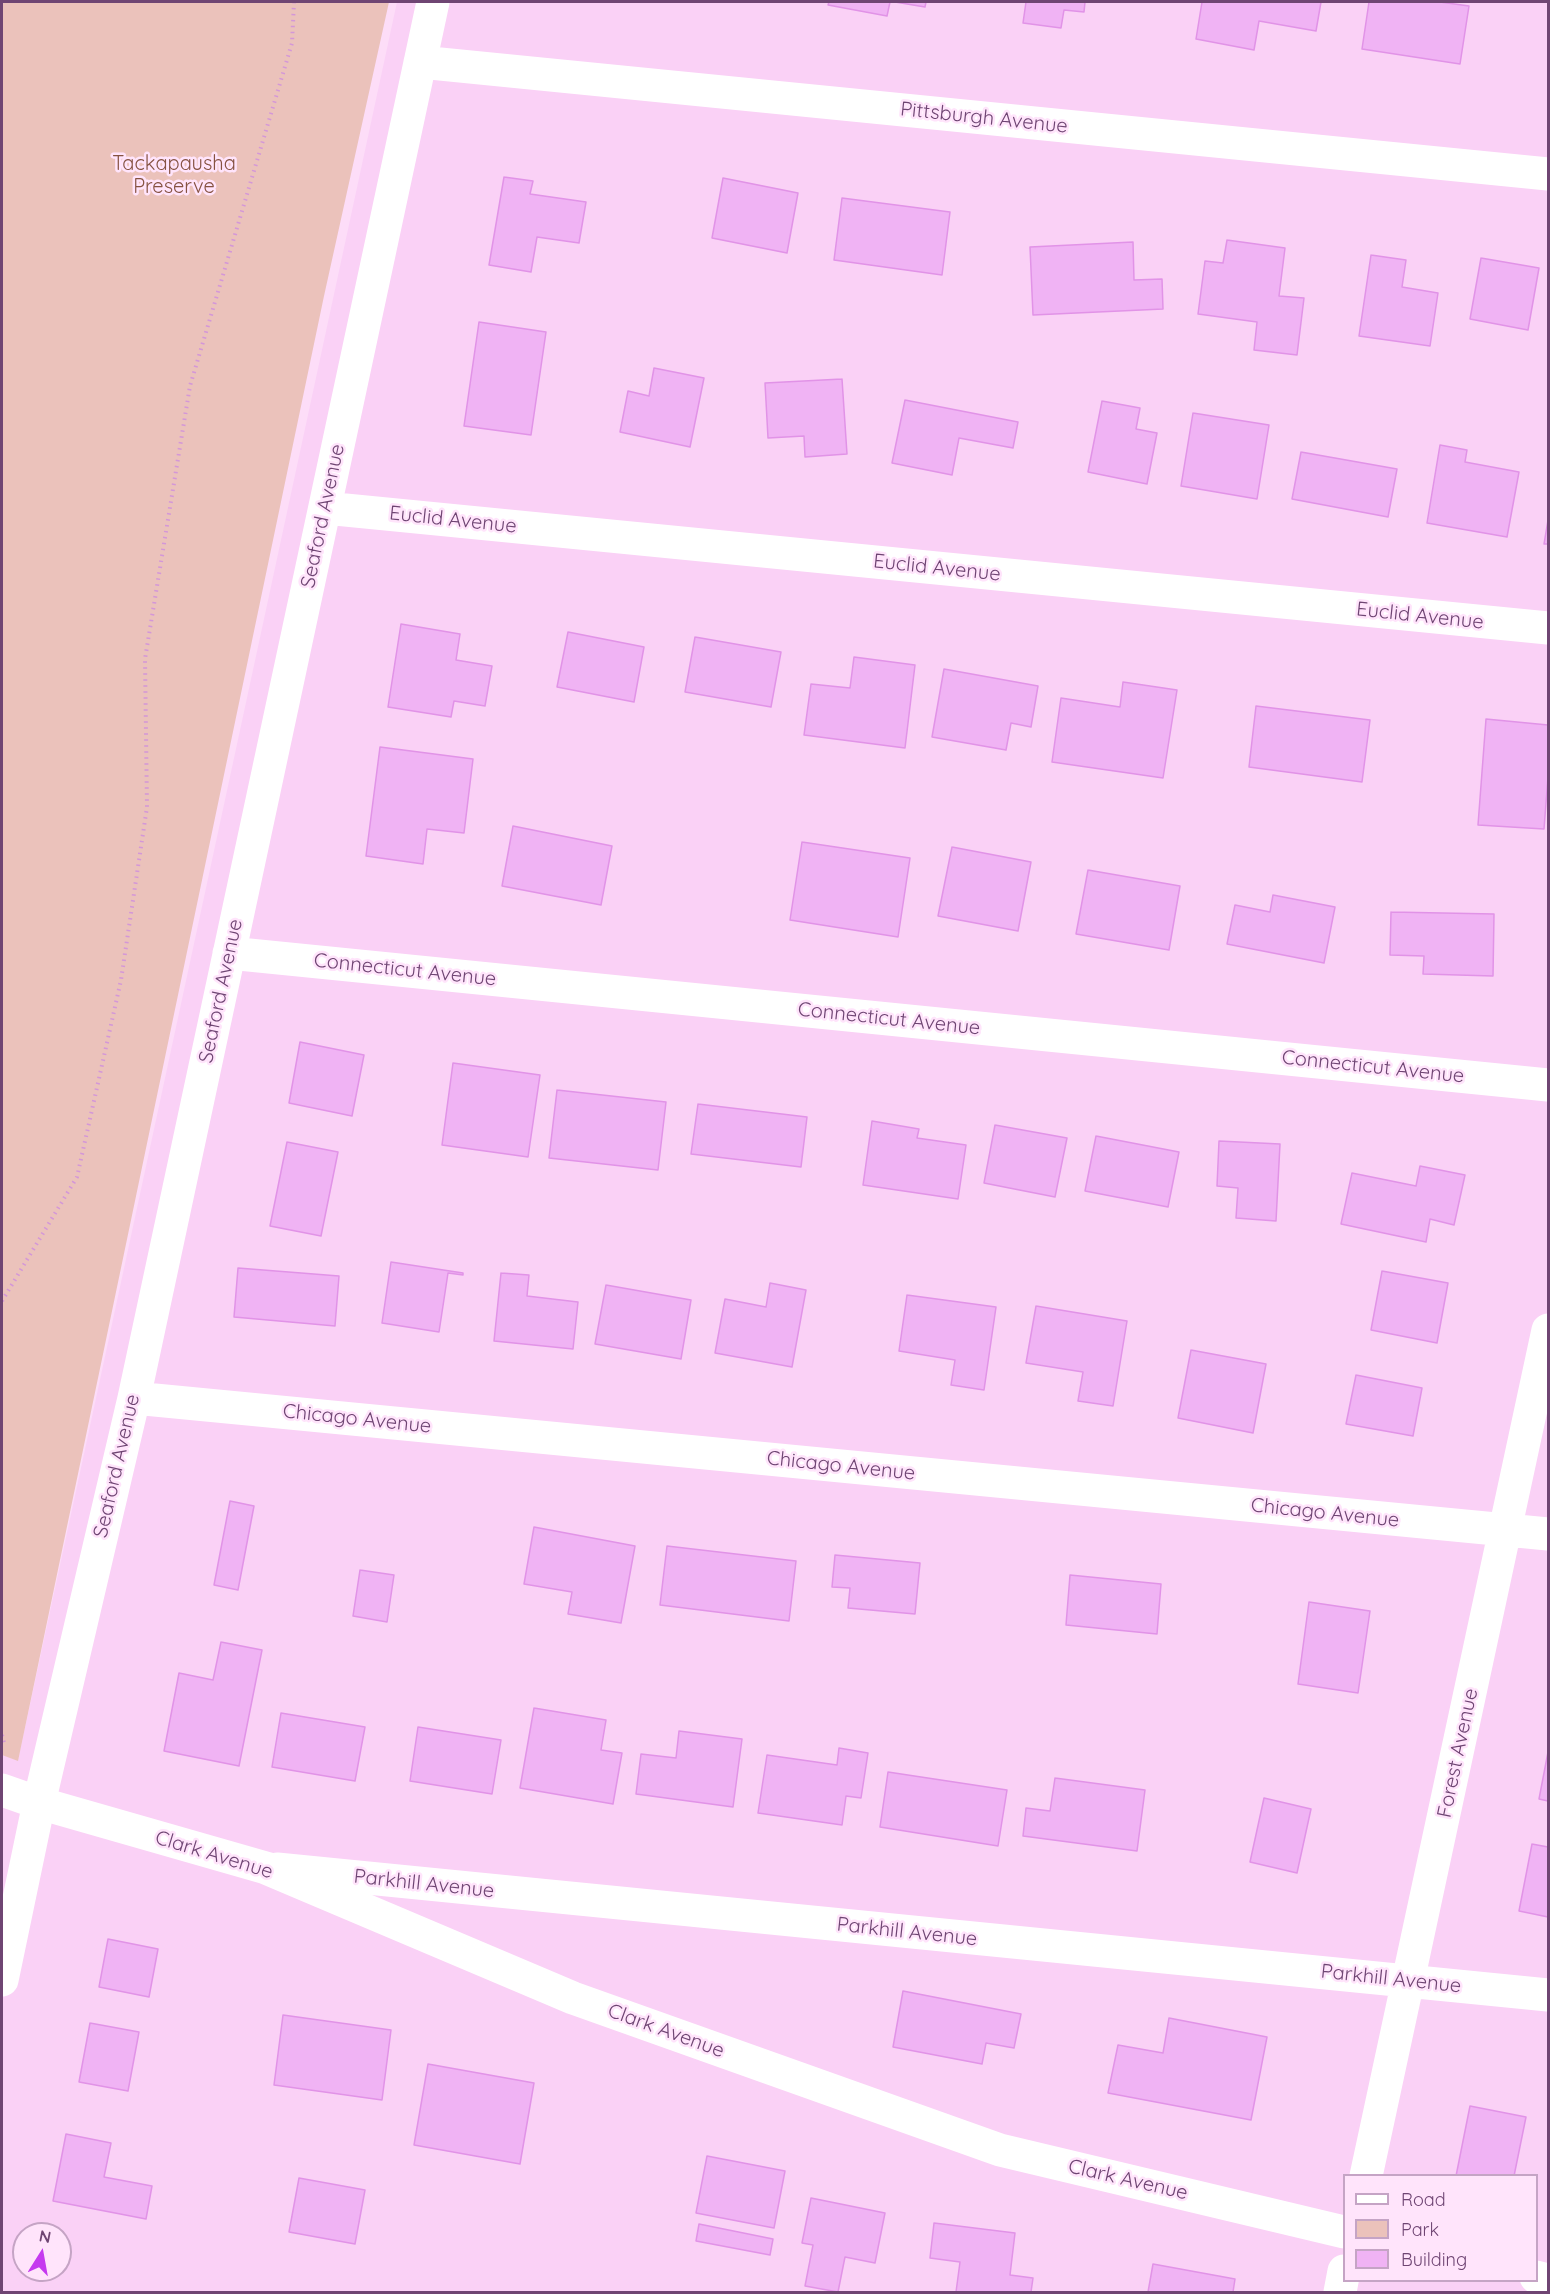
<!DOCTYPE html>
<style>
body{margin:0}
#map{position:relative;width:1550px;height:2294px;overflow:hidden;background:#fdddf8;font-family:Quicksand,sans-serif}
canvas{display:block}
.frame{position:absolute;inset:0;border:3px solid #6f4573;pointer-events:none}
.legend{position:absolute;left:1343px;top:2174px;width:195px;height:108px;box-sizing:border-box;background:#ffe4fb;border:2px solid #c5a4c5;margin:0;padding:8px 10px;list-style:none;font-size:18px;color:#6f4573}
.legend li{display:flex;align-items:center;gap:12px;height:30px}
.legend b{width:30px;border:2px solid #c5a4c5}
.north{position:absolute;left:12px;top:2222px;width:60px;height:60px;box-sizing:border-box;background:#ffe4fb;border:2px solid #c5a4c5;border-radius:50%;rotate:11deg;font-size:16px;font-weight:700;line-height:24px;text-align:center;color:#6f4573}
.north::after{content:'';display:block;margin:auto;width:21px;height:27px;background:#c53aef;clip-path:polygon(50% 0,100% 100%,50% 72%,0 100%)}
</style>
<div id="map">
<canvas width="1550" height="2294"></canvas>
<div class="frame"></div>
<ul class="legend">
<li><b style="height:8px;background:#fff"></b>Road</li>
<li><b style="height:16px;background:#ebc2bb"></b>Park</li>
<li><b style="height:16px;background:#f0b3f4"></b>Building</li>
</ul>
<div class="north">N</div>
</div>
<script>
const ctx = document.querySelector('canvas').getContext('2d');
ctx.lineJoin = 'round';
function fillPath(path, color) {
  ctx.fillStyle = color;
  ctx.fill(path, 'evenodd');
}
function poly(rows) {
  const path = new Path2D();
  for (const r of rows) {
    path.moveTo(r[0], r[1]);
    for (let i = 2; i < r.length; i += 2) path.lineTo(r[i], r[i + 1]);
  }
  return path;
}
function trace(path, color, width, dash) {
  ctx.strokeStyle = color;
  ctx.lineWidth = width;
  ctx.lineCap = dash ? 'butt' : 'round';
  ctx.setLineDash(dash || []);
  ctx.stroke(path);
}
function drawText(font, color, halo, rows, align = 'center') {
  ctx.font = font + ' Quicksand,sans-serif';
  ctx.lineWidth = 5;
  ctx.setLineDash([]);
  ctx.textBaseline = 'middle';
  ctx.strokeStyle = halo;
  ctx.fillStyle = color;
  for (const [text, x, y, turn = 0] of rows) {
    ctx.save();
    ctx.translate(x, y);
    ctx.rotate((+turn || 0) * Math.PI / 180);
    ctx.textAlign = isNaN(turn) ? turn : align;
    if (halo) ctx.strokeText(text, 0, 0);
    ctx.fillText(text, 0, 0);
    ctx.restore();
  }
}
fillPath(poly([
 [397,2,1548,2,1548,2292,2,2292,2,1755,18,1760],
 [1344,2176,1536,2176,1536,2280,1344,2280],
 [24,2234,60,2234,60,2270,24,2270]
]), '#fad1f6');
fillPath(poly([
 [2,2,389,2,324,296,18,1761,2,1755]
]), '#ebc2bb');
const building = poly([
 [829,2,890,2,887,16,828,5,829,2],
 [895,2,926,2,925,7,895,2],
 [1026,2,1085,2,1084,12,1064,10,1061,28,1023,23,1026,2],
 [1202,2,1321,2,1316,31,1259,21,1254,50,1196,39,1202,2],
 [1369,2,1440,2,1469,6,1460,64,1362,49,1369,2],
 [504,177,533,181,530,194,586,202,579,243,537,237,531,272,489,265,504,177],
 [723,178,798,193,787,253,712,238,723,178],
 [842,198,950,212,942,275,834,260,842,198],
 [1227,240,1285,248,1279,296,1304,298,1297,355,1254,350,1257,322,1198,314,1205,261,1223,263,1227,240],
 [1133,242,1134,280,1162,279,1163,309,1033,315,1030,247,1133,242],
 [1371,255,1406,260,1402,287,1438,293,1430,346,1359,336,1371,255],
 [1481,258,1539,268,1528,330,1470,319,1481,258],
 [479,322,546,332,531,435,464,426,479,322],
 [654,368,704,378,690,447,620,432,628,391,649,396,654,368],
 [842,379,847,454,805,457,804,436,768,438,765,383,842,379],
 [905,400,1018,422,1013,448,959,438,952,475,892,463,905,400],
 [1102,401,1140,408,1136,429,1157,433,1147,484,1088,472,1102,401],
 [1193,413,1269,425,1257,499,1181,486,1193,413],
 [1440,445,1467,450,1465,462,1519,472,1507,537,1427,523,1440,445],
 [1301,452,1397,469,1388,517,1292,499,1301,452],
 [1548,520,1548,544,1544,544,1548,520],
 [401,624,460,634,456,660,492,666,485,706,454,701,451,717,388,707,401,624],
 [568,632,644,647,634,702,557,687,568,632],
 [695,637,781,652,771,707,685,692,695,637],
 [854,657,915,665,905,748,804,735,811,684,850,688,854,657],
 [944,669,1038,686,1031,727,1011,723,1006,750,932,737,944,669],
 [1123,682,1177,690,1163,778,1052,762,1061,698,1120,707,1123,682],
 [1256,706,1370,720,1362,782,1249,767,1256,706],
 [1486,719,1548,725,1548,777,1544,829,1478,825,1486,719],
 [380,747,473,759,464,833,427,829,423,864,366,856,380,747],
 [513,826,612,846,601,905,502,886,513,826],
 [802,842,910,858,898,937,790,920,802,842],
 [952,847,1031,862,1018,931,938,916,952,847],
 [1088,870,1180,886,1169,950,1076,934,1088,870],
 [1273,895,1335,907,1324,963,1227,944,1235,905,1270,912,1273,895],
 [1391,912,1494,914,1493,976,1423,974,1424,956,1390,955,1391,912],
 [300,1042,364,1055,352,1116,289,1103,300,1042],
 [453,1063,540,1075,528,1157,442,1145,453,1063],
 [557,1090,666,1102,658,1170,549,1158,557,1090],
 [698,1104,807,1117,801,1167,691,1154,698,1104],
 [872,1121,919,1129,917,1138,966,1145,958,1199,863,1185,872,1121],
 [995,1125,1067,1138,1055,1197,984,1183,995,1125],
 [1096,1136,1179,1152,1168,1207,1085,1191,1096,1136],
 [1219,1141,1280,1144,1276,1221,1236,1218,1238,1188,1217,1186,1219,1141],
 [287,1142,338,1152,321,1236,270,1226,287,1142],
 [1420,1166,1465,1175,1454,1225,1430,1219,1426,1242,1341,1224,1352,1173,1416,1186,1420,1166],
 [391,1262,463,1273,463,1275,448,1273,439,1332,382,1323,391,1262],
 [238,1268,339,1276,335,1326,234,1317,238,1268],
 [1382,1271,1448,1283,1437,1343,1371,1330,1382,1271],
 [501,1273,529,1275,527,1296,578,1302,573,1349,494,1341,501,1273],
 [770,1283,806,1290,792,1367,715,1353,725,1299,766,1307,770,1283],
 [606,1285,691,1300,681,1359,595,1344,606,1285],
 [907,1295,996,1307,984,1390,951,1385,955,1360,899,1351,907,1295],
 [1036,1306,1127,1321,1113,1406,1078,1401,1083,1372,1026,1363,1036,1306],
 [1191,1350,1266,1364,1253,1433,1178,1418,1191,1350],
 [1356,1375,1422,1388,1413,1436,1346,1424,1356,1375],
 [230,1501,254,1506,238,1590,214,1585,230,1501],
 [534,1527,635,1546,621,1623,568,1614,572,1592,524,1584,534,1527],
 [667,1546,796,1561,789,1621,660,1605,667,1546],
 [835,1555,920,1563,915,1614,848,1608,850,1588,832,1587,835,1555],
 [360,1570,394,1575,387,1622,353,1616,360,1570],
 [1070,1575,1161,1584,1157,1634,1066,1625,1070,1575],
 [1309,1602,1370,1611,1358,1693,1298,1684,1309,1602],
 [221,1642,262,1650,239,1766,164,1751,179,1673,213,1680,221,1642],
 [534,1708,606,1720,601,1750,622,1753,613,1804,520,1788,534,1708],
 [281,1713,365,1727,355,1781,272,1767,281,1713],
 [418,1727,501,1740,492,1794,410,1781,418,1727],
 [679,1731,742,1739,733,1807,636,1794,641,1754,676,1758,679,1731],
 [839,1748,868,1753,861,1798,846,1796,842,1825,758,1813,767,1755,837,1765,839,1748],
 [1548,1752,1548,1801,1539,1799,1548,1752],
 [888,1772,1007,1790,998,1846,880,1827,888,1772],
 [1055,1778,1145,1790,1137,1851,1023,1836,1026,1808,1050,1811,1055,1778],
 [1264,1798,1311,1809,1297,1873,1250,1862,1264,1798],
 [1532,1844,1548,1847,1548,1917,1519,1911,1532,1844],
 [108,1939,158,1949,149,1997,99,1987,108,1939],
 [903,1991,1021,2014,1014,2048,986,2043,982,2064,893,2047,903,1991],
 [283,2015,391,2030,382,2100,274,2085,283,2015],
 [1169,2018,1267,2037,1251,2120,1108,2093,1118,2045,1163,2053,1169,2018],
 [90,2023,139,2032,128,2091,79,2082,90,2023],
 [428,2064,534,2083,520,2164,414,2145,428,2064],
 [1470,2106,1526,2117,1514,2176,1456,2176,1470,2106],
 [66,2134,111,2143,104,2177,152,2186,146,2219,53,2201,66,2134],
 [707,2156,785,2171,774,2228,696,2213,707,2156],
 [299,2178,365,2190,355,2244,289,2232,299,2178],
 [811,2198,885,2213,875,2263,845,2257,838,2292,805,2286,813,2245,802,2243,811,2198],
 [934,2223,1015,2233,1010,2275,1033,2278,1031,2292,956,2292,960,2262,930,2258,934,2223],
 [699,2224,773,2239,770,2255,696,2241,699,2224],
 [1153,2264,1235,2279,1233,2292,1148,2292,1153,2264]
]);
fillPath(building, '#f0b3f4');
trace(building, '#e193e7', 1.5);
trace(poly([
 [2,1301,77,1177,121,980,147,807,145,659,190,386,292,43,294,2],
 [2,1735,4,1743]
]), '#d497d8', 4, [1.5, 4.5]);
trace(poly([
 [420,62,1548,174],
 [325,508,1548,628],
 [229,953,1548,1085],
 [134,1398,1548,1534],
 [277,1869,1548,1995],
 [2,1980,39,1803,134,1398,433,2],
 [1366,2176,1548,1330],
 [1340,2292,1344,2271]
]), '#fff', 33);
trace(poly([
 [2,1790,39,1803,266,1868,573,1998,1000,2150,1344,2232],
 [1536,2277,1548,2280]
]), '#fff', 33);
drawText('20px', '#6f4573', '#ffe4fb', [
 ["Pittsburgh Avenue",984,118,6],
 ["Seaford Avenue",323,516,-78],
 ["Euclid Avenue",453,520,6],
 ["Euclid Avenue",937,568,6],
 ["Euclid Avenue",1420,616,6],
 ["Connecticut Avenue",405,970,6],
 ["Seaford Avenue",221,991,-78],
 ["Connecticut Avenue",889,1019,6],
 ["Connecticut Avenue",1373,1067,6],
 ["Chicago Avenue",357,1419,6],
 ["Seaford Avenue",117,1466,-77],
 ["Chicago Avenue",841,1466,6],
 ["Chicago Avenue",1325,1513,6],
 ["Forest Avenue",1458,1753,-78],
 ["Clark Avenue",214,1855,17],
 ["Parkhill Avenue",424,1884,6],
 ["Parkhill Avenue",907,1932,6],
 ["Parkhill Avenue",1391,1979,6],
 ["Clark Avenue",666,2031,20],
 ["Clark Avenue",1128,2180,13]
]);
drawText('20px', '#865241', '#ffe4fb', [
 ["Tackapausha",174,164],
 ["Preserve",174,187]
]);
</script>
